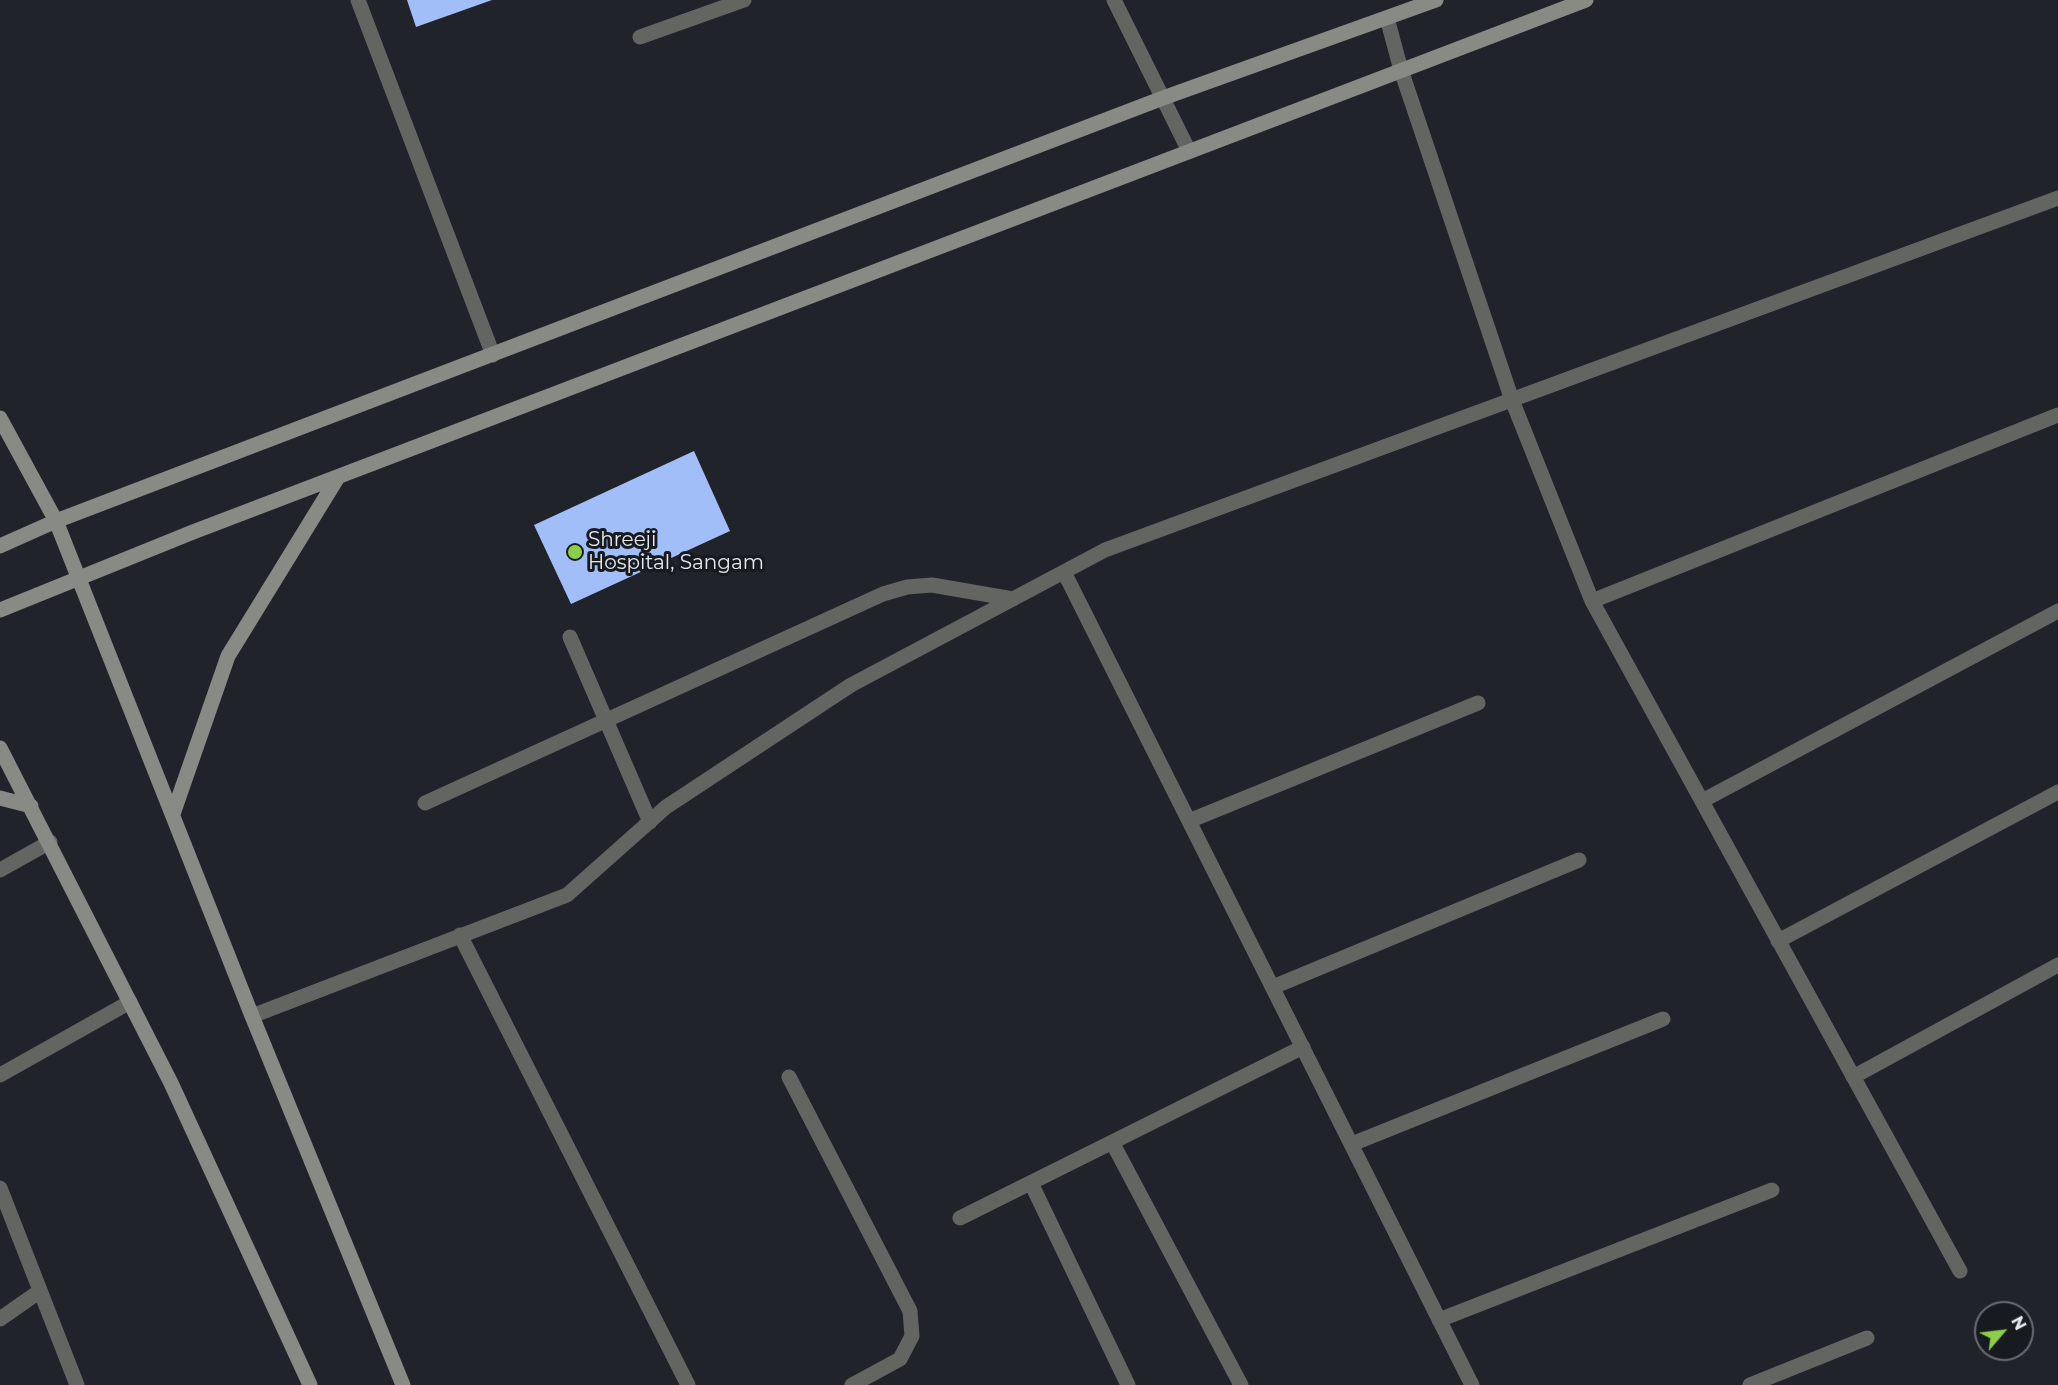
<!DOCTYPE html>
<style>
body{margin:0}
#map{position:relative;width:2058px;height:1385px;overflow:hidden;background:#202329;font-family:Montserrat,sans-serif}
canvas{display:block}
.north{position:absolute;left:1974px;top:1301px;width:60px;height:60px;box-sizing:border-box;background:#171a1f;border:2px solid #696c71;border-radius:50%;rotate:62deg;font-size:16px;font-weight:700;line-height:24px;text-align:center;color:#e5e8ec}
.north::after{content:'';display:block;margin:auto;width:21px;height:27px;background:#8bce47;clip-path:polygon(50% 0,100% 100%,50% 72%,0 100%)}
</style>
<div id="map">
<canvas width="2058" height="1385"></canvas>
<div class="north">N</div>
</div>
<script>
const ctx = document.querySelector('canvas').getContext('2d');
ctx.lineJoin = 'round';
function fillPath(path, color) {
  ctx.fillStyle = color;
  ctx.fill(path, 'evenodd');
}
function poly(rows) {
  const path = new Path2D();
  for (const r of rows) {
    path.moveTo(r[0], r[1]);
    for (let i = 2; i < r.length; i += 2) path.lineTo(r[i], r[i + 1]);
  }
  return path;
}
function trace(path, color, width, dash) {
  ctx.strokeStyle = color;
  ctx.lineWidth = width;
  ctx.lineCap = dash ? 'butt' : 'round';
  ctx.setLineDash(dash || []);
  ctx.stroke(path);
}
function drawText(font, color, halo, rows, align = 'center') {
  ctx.font = font + ' Montserrat,sans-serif';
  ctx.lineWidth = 6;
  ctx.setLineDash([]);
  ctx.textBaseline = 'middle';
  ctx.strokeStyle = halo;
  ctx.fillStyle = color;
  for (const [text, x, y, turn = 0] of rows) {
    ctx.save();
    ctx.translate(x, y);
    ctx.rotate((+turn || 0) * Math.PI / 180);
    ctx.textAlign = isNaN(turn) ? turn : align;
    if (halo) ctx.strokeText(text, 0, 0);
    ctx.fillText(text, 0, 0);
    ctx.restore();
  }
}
fillPath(poly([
 [407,0,492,0,416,27],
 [694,451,730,531,571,604,534,525]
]), '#a2bef9');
trace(poly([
 [358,0,493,355]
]), '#636562', 15);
trace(poly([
 [1114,0,1189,151],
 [1387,18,1401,70,1512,400,1592,601,1960,1271],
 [640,37,744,0],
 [1064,572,1472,1385],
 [1592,601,2058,415],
 [570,637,650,822],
 [1702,801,2058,611],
 [425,803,883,594,907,587,932,585,1013,599],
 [1189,821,1478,703],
 [0,870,50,842],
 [460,935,688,1385],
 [1778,941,2058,792],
 [1273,987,1579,860],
 [252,1016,567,895,666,807,851,685,1105,550,2058,198],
 [0,1075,130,1002],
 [789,1077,910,1311,912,1336,900,1359,852,1385],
 [1853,1077,2058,965],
 [1112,1142,1241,1385],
 [1352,1144,1663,1019],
 [1031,1183,1128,1385],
 [0,1188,77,1385],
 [960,1218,1303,1047],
 [0,1319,40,1291],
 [1439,1320,1772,1190],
 [1750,1385,1867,1338]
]), '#636562', 15);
trace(poly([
 [0,418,56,521,252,1016,403,1385],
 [0,546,56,521,1163,98,1436,0],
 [0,610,193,532,1586,0],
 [0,748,171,1083,310,1385],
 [0,798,31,806],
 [173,814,228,656,338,477]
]), '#878a85', 15);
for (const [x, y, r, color] of [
 [575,552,8,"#8bce47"]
]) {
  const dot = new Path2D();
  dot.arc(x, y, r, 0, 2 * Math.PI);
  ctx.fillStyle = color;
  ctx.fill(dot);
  trace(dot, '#171a1f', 2);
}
drawText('20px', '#e5e8ec', '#171a1f', [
 ["Shreeji",588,540],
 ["Hospital, Sangam",588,563]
], 'left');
</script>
